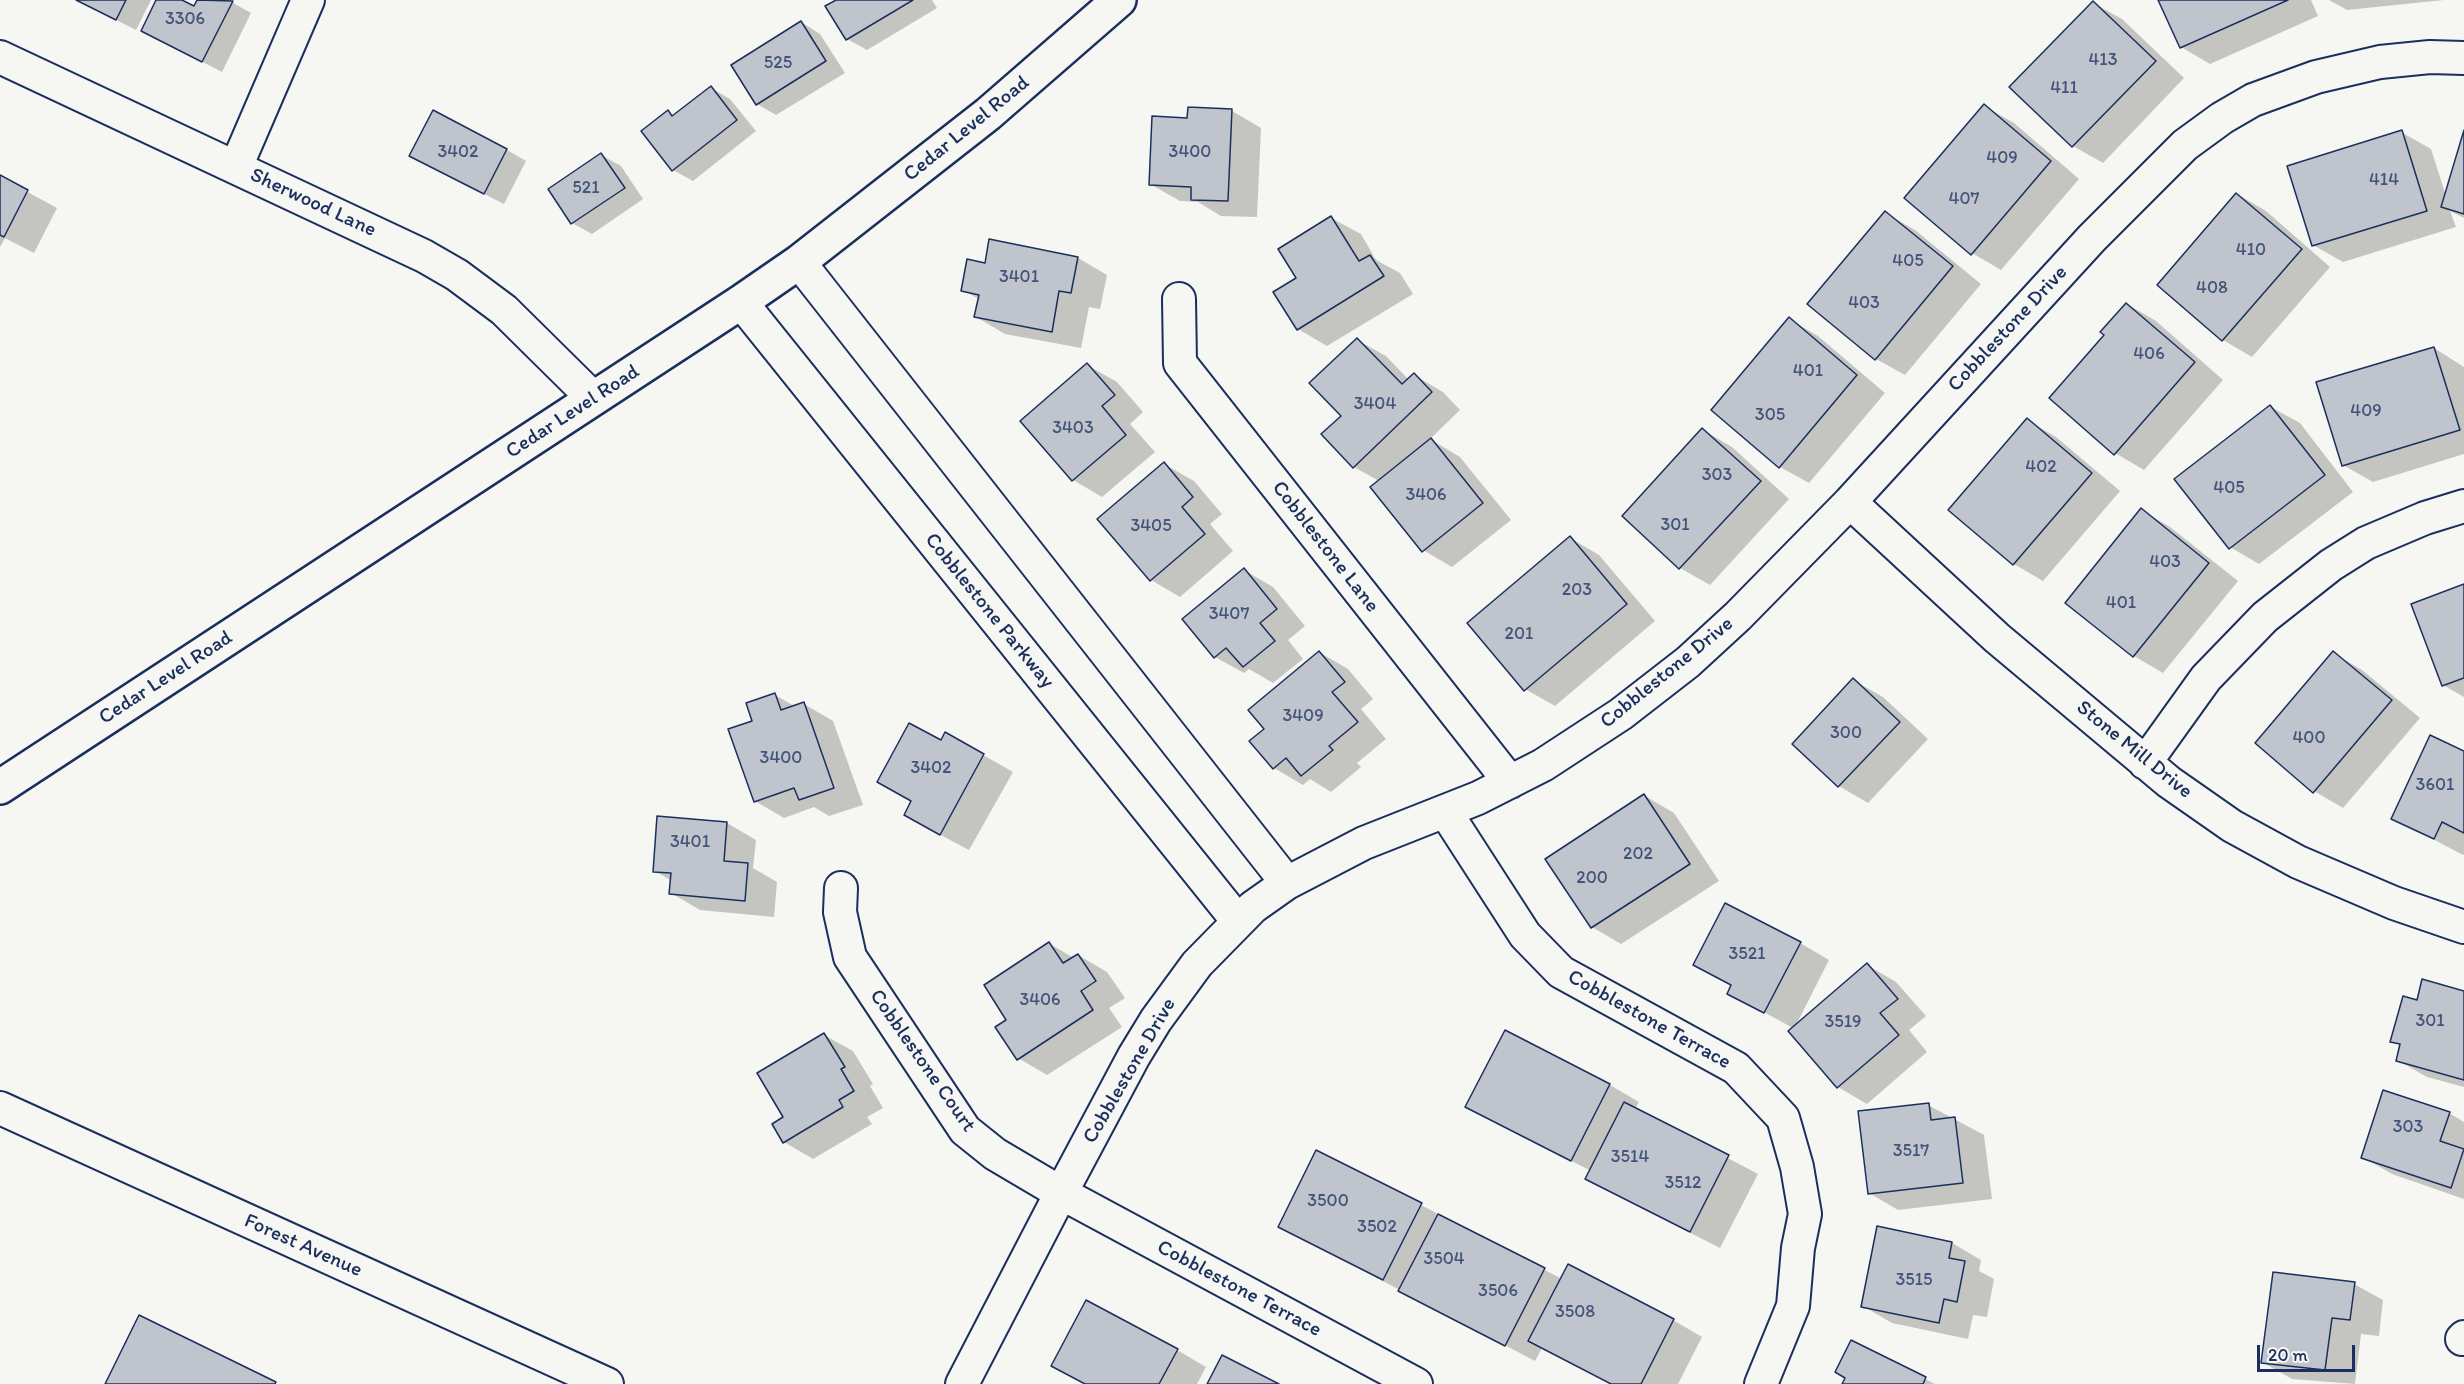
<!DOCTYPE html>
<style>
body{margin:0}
#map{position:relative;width:2464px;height:1384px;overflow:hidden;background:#f6f6f2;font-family:Itim,sans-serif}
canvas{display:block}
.scale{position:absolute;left:2257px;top:1345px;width:98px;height:27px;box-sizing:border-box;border:3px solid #1b2f5e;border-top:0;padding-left:8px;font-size:18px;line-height:21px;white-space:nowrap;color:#1b2f5e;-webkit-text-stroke:4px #f6f6f2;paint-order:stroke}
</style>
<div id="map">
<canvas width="2464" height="1384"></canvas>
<div class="scale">20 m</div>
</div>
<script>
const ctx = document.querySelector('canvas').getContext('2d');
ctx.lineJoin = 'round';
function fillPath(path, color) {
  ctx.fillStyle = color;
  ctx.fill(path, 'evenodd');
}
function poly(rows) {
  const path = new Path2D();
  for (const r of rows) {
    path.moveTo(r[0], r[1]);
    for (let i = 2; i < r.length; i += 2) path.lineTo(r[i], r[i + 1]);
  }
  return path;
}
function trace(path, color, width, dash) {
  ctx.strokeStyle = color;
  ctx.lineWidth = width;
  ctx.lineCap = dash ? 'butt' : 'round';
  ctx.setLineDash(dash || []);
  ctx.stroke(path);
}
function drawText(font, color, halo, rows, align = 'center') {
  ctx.font = font + ' Itim,sans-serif';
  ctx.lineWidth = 4.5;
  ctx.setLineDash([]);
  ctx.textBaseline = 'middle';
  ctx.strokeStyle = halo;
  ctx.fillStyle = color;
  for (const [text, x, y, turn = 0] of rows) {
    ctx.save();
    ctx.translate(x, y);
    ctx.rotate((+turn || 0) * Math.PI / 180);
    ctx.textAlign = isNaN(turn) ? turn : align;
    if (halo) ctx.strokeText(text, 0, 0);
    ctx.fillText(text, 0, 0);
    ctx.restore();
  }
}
fillPath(poly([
 [77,0,151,0,136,30],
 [158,0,179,0,195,8,199,0,228,0,251,13,222,72,143,31],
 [839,0,932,0,937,8,867,50,847,39],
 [2160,0,2311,0,2318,16,2210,64,2181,47],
 [2329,0,2444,0,2347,10],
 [2093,3,2122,19,2184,78,2103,163,2073,146,2012,87],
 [801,22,820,34,845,73,776,115,757,104],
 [711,88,730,99,756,131,693,181,673,170,668,112,675,116],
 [1984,106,2014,123,2079,179,2001,270,1972,253],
 [1232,111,1261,128,1257,217,1221,216,1198,202,1180,201,1150,184,1188,120],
 [2401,132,2431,149,2446,196,2464,135,2464,218,2450,211,2456,227,2343,262,2313,245],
 [507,150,526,161,504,204,431,167],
 [601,155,621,166,643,199,592,234,572,223],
 [0,177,57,208,34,253,5,238,0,247],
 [2237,194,2266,211,2330,267,2252,357,2223,340],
 [1885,213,1915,230,1981,284,1905,375,1876,359,1810,304],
 [1331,218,1361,234,1376,260,1400,273,1413,294,1327,346,1298,329,1298,278],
 [1078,258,1107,275,1100,309,1089,307,1081,348,1005,334,976,317,980,300,963,290,986,265],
 [2127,304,2156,321,2223,380,2144,470,2115,453,2106,335],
 [1789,319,1818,336,1885,393,1809,483,1780,467],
 [1357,340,1386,356,1409,380,1414,375,1443,392,1460,410,1430,439,1460,457,1511,520,1452,567,1423,550,1379,481,1354,467,1343,416],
 [2434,348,2464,367,2464,454,2373,482,2343,465],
 [1087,365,1117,382,1143,412,1130,424,1155,452,1102,497,1073,480],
 [2271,407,2300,423,2353,492,2259,564,2230,547],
 [2027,420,2056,437,2120,491,2043,581,2014,564,1950,510],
 [1703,430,1732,447,1789,499,1710,585,1680,568,1624,516],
 [1164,464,1194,481,1222,514,1210,524,1233,551,1180,597,1151,580],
 [2141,510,2170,527,2238,581,2163,673,2134,656,2067,603],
 [1570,538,1599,555,1655,621,1555,706,1525,689],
 [1244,570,1273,587,1305,626,1288,640,1303,659,1273,683,1249,669,1244,673,1215,657],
 [2464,586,2464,697,2443,685],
 [1319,652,1348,669,1373,699,1361,709,1386,739,1357,763,1361,767,1331,792,1310,779,1303,785,1274,768,1266,729],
 [2333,653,2362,670,2420,718,2343,808,2314,791],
 [1853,680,1883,697,1928,739,1868,803,1839,786],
 [775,695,796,707,804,704,833,721,863,805,829,816,814,807,784,818,755,801,754,722],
 [946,734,1013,772,969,850,935,832,941,742],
 [2464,752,2464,854,2463,855,2393,818],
 [1645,796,1674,813,1719,881,1621,944,1592,927],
 [727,823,756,840,753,868,777,882,774,917,700,910,671,893,672,881,655,871],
 [1800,943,1829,960,1795,1027,1867,965,1896,982,1926,1016,1909,1030,1927,1052,1867,1104,1838,1087,1793,1028,1729,993,1732,986,1695,965],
 [1050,944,1074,958,1078,955,1107,972,1125,998,1109,1008,1122,1027,1047,1075,1018,1058,1009,1020],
 [2464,993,2464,1087,2427,1077,2397,1060,2401,1046,2391,1041,2418,1002],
 [1506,1032,1610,1085,1639,1102,1635,1109,1758,1174,1720,1248,1616,1195,1591,1171,1467,1107],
 [824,1035,853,1051,873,1084,870,1086,883,1108,867,1117,872,1124,813,1159,784,1142,785,1118],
 [1928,1105,1984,1135,1992,1199,1898,1210,1869,1193],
 [2449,1113,2464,1122,2464,1199,2392,1174,2362,1157],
 [1421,1205,1562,1279,1673,1320,1702,1337,1678,1384,1611,1384,1542,1348,1535,1361,1280,1227],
 [1879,1228,1952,1243,1981,1260,1979,1271,1994,1279,1987,1317,1973,1315,1968,1339,1892,1323,1863,1306],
 [2354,1284,2383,1300,2379,1336,2361,1334,2355,1384,2292,1379,2262,1362],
 [1851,1342,1935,1384,1844,1384],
 [1177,1350,1206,1367,1197,1384,1085,1384,1053,1366]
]), '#0003');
const building = poly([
 [76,0,126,0,116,20,76,0],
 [156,0,182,0,194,6,197,0,233,1,202,62,141,31,156,0],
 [836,0,913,0,846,40,825,6,836,0],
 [2158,0,2288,0,2180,48,2158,0],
 [2093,1,2156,61,2072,147,2009,87,2093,1],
 [801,21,826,61,756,105,731,65,801,21],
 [711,86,737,120,672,171,641,131,668,110,672,116,711,86],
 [1984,104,2051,161,1971,255,1904,198,1984,104],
 [1188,107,1232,109,1228,201,1191,200,1191,187,1149,185,1152,116,1187,118,1188,107],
 [433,110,507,149,484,194,409,156,433,110],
 [2402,130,2427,211,2312,246,2287,166,2402,130],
 [2464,130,2464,214,2441,207,2464,130],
 [601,153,625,188,571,224,548,189,601,153],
 [0,175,28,190,4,237,0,235,0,175],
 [2236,193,2302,249,2222,341,2157,285,2236,193],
 [1885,211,1953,266,1875,360,1807,304,1885,211],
 [1331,216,1359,261,1370,255,1384,276,1297,330,1273,292,1296,278,1278,249,1331,216],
 [989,239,1078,257,1071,293,1059,291,1052,332,974,317,979,295,961,291,967,259,985,263,989,239],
 [2126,303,2195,362,2114,455,2049,398,2104,335,2100,332,2126,303],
 [1789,317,1857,375,1779,468,1711,410,1789,317],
 [1357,338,1402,384,1414,373,1432,392,1353,468,1321,434,1341,416,1309,383,1357,338],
 [2434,347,2460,430,2342,466,2316,382,2434,347],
 [1087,363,1115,395,1102,406,1126,435,1072,481,1020,421,1087,363],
 [2270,405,2325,475,2229,549,2174,479,2270,405],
 [2027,418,2092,473,2013,565,1948,510,2027,418],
 [1702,428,1761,481,1679,569,1622,516,1702,428],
 [1431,438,1483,503,1422,552,1370,487,1431,438],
 [1164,462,1193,497,1182,507,1205,534,1150,581,1097,519,1164,462],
 [2141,508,2209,563,2133,657,2065,603,2141,508],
 [1570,536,1627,604,1524,691,1467,623,1570,536],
 [1244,568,1277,609,1260,623,1275,641,1243,667,1226,648,1214,658,1182,619,1244,568],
 [2464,584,2464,678,2442,686,2411,604,2464,584],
 [1319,651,1345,682,1332,692,1358,722,1329,746,1333,750,1301,776,1286,758,1273,769,1249,741,1264,729,1248,710,1319,651],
 [2333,651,2392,700,2313,793,2255,743,2333,651],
 [1853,678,1900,722,1838,787,1792,744,1853,678],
 [775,693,781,710,804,702,834,788,799,800,794,788,754,802,728,729,752,721,746,703,775,693],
 [909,723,941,740,945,732,984,754,940,835,904,815,911,801,877,782,909,723],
 [2430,735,2464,751,2464,833,2442,822,2434,839,2391,819,2430,735],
 [1644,794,1690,864,1591,928,1545,859,1644,794],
 [657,816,727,822,724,861,748,863,745,901,669,894,671,873,653,872,657,816],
 [1725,903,1801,942,1764,1013,1727,994,1731,985,1693,965,1725,903],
 [1049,942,1063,963,1078,954,1096,981,1081,991,1093,1010,1017,1060,995,1027,1006,1020,984,985,1049,942],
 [1867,963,1898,999,1880,1013,1899,1035,1837,1088,1788,1031,1867,963],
 [2422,979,2464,991,2464,1080,2396,1061,2400,1044,2390,1042,2403,996,2417,1000,2422,979],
 [1505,1030,1610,1084,1571,1161,1465,1107,1505,1030],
 [824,1033,845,1067,841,1069,854,1091,839,1100,843,1107,783,1143,772,1124,783,1117,757,1073,824,1033],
 [2383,1090,2450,1112,2440,1141,2464,1149,2451,1188,2361,1158,2383,1090],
 [1624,1102,1729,1155,1690,1232,1585,1179,1624,1102],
 [1929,1103,1931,1120,1955,1117,1963,1183,1868,1194,1858,1111,1929,1103],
 [1316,1150,1422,1203,1383,1280,1278,1227,1316,1150],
 [1438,1214,1545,1268,1505,1346,1398,1291,1438,1214],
 [1877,1226,1952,1242,1949,1258,1965,1261,1957,1302,1944,1299,1939,1323,1861,1307,1877,1226],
 [1568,1264,1674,1319,1641,1384,1611,1384,1528,1341,1568,1264],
 [2273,1272,2355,1282,2350,1320,2332,1318,2325,1370,2261,1363,2273,1272],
 [1086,1300,1178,1349,1159,1384,1085,1384,1051,1366,1086,1300],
 [139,1315,276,1382,275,1384,105,1384,139,1315],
 [1851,1340,1926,1377,1923,1384,1842,1384,1845,1378,1835,1372,1851,1340],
 [1222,1355,1279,1384,1207,1384,1222,1355]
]);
fillPath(building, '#c0c4cd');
trace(building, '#1b2f5e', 1.5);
const minor = poly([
 [0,57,424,256,457,275,504,310,593,398],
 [236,167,308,0],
 [799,262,1287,883],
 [1179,299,1180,363,1510,782],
 [741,302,1237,920],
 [1850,502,1997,638,2169,782,2232,826,2298,862,2394,903,2464,927],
 [2145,763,2206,678,2265,617,2331,565,2366,543,2425,518,2464,506],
 [1445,811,1525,935,1561,972,1736,1068,1783,1118,1797,1167,1805,1214,1798,1248,1793,1306,1761,1384],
 [841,888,840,912,850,957,965,1130,995,1154,1061,1193,1416,1384],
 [0,1108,607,1384],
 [2462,1339,2464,1337],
 [962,1384,1061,1193,1134,1056,1156,1020,1197,964,1253,907,1287,883,1364,843,1478,798,1543,765,1621,714,1688,662,1738,616,1850,502,2092,238,2185,145,2222,118,2253,100,2316,77,2380,62,2430,57,2464,58]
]);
const secondary = poly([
 [0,787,741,302,799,262,988,114,1119,0]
]);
trace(minor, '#1b2f5e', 36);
trace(secondary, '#1b2f5e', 38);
trace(minor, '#f6f6f2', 32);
trace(secondary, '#f6f6f2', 33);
drawText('18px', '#44547a', null, [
 ["3306",185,19],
 ["413",2103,60],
 ["525",778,63],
 ["411",2064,88],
 ["3402",458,152],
 ["3400",1190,152],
 ["409",2002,158],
 ["414",2384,180],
 ["521",586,188],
 ["407",1964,199],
 ["410",2251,250],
 ["405",1908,261],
 ["3401",1019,277],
 ["408",2212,288],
 ["403",1864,303],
 ["406",2149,354],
 ["401",1808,371],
 ["3404",1375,404],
 ["409",2366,411],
 ["305",1770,415],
 ["3403",1073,428],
 ["402",2041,467],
 ["303",1717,475],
 ["405",2229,488],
 ["3406",1426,495],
 ["301",1675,525],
 ["3405",1151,526],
 ["403",2165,562],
 ["203",1577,590],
 ["401",2121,603],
 ["3407",1229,614],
 ["201",1519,634],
 ["3409",1303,716],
 ["300",1846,733],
 ["400",2309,738],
 ["3400",781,758],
 ["3402",931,768],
 ["3601",2435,785],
 ["3401",690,842],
 ["202",1638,854],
 ["200",1592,878],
 ["3521",1747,954],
 ["3406",1040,1000],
 ["301",2430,1021],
 ["3519",1843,1022],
 ["303",2408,1127],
 ["3517",1911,1151],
 ["3514",1630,1157],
 ["3512",1683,1183],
 ["3500",1328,1201],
 ["3502",1377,1227],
 ["3504",1444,1259],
 ["3515",1914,1280],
 ["3506",1498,1291],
 ["3508",1575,1312]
]);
drawText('21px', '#1b2f5e', '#f6f6f2', [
 ["Cedar Level Road",967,129,-39],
 ["Sherwood Lane",313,203,25],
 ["Cobblestone Drive",2008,329,-47],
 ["Cedar Level Road",573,412,-33],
 ["Cobblestone Lane",1325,547,52],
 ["Cobblestone Parkway",989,611,51],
 ["Cobblestone Drive",1667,673,-39],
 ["Cedar Level Road",166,678,-33],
 ["Stone Mill Drive",2134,750,39],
 ["Cobblestone Terrace",1649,1020,29],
 ["Cobblestone Court",922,1061,55],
 ["Cobblestone Drive",1130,1071,-60],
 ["Forest Avenue",303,1246,24],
 ["Cobblestone Terrace",1239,1289,28]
]);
</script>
